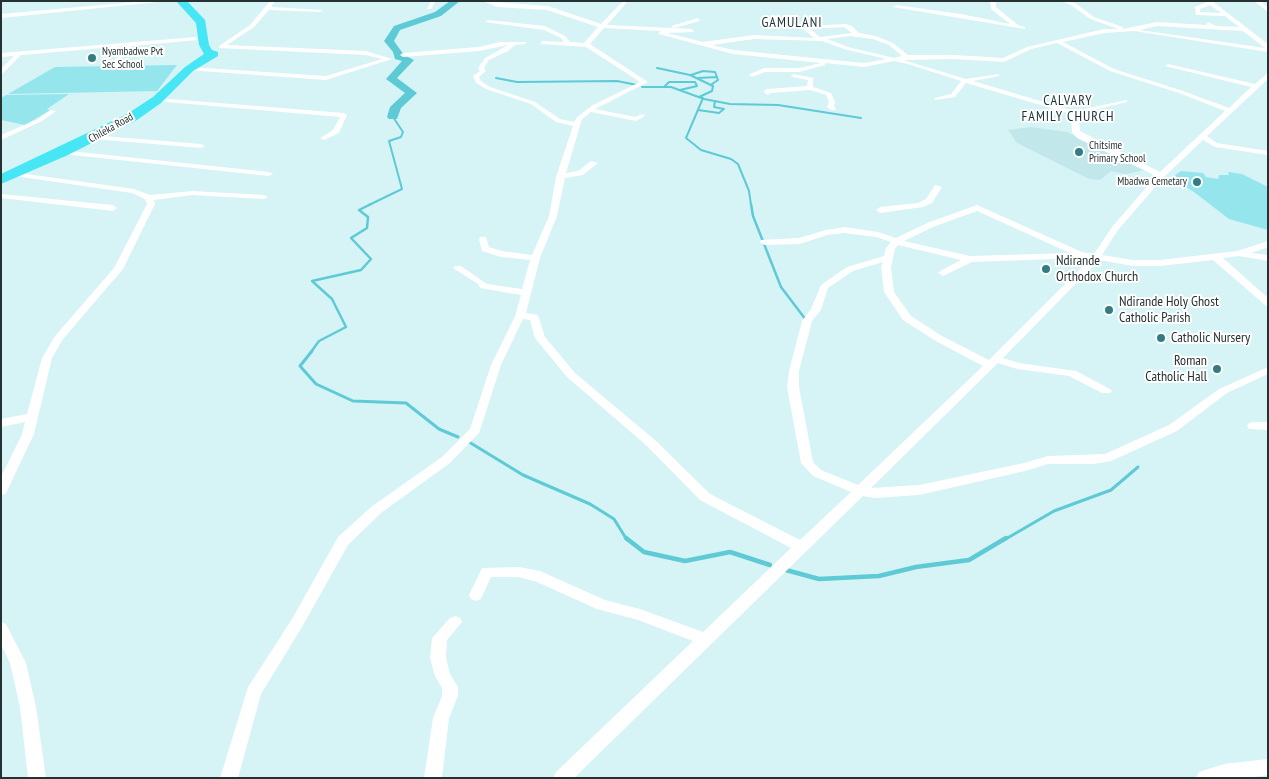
<!DOCTYPE html>
<style>
body{margin:0}
#map{position:relative;width:1269px;height:779px;overflow:hidden;background:#d6f3f6;font-family:"PT Sans Narrow",sans-serif}
canvas{display:block}
.frame{position:absolute;inset:0;border:2px solid #263132;pointer-events:none}
</style>
<div id="map">
<canvas width="1269" height="779"></canvas>
<div class="frame"></div>
</div>
<script>
const ctx = document.querySelector('canvas').getContext('2d');
ctx.lineJoin = 'round';
function fillPath(path, color) {
  ctx.fillStyle = color;
  ctx.fill(path, 'evenodd');
}
function poly(rows) {
  const path = new Path2D();
  for (const r of rows) {
    path.moveTo(r[0], r[1]);
    for (let i = 2; i < r.length; i += 2) path.lineTo(r[i], r[i + 1]);
  }
  return path;
}
function trace(path, color, width, dash) {
  ctx.strokeStyle = color;
  ctx.lineWidth = width;
  ctx.lineCap = dash ? 'butt' : 'round';
  ctx.setLineDash(dash || []);
  ctx.stroke(path);
}
function drawText(font, color, halo, rows, align = 'center') {
  ctx.font = font + ' "PT Sans Narrow",sans-serif';
  ctx.lineWidth = 4;
  ctx.setLineDash([]);
  ctx.textBaseline = 'middle';
  ctx.strokeStyle = halo;
  ctx.fillStyle = color;
  for (const [text, x, y, turn = 0] of rows) {
    ctx.save();
    ctx.translate(x, y);
    ctx.rotate((+turn || 0) * Math.PI / 180);
    ctx.textAlign = isNaN(turn) ? turn : align;
    if (halo) ctx.strokeText(text, 0, 0);
    ctx.fillText(text, 0, 0);
    ctx.restore();
  }
}
fillPath(poly([
 [1031,127,1067,132,1146,170,1125,174,1111,171,1100,180,1089,179,1017,143,1008,130]
]), '#c1e7eb');
fillPath(poly([
 [177,65,157,91,8,94,55,67],
 [69,94,47,109,50,110,25,125,1,120,1,98,6,95],
 [1181,171,1203,173,1206,177,1218,179,1219,175,1229,175,1228,172,1242,174,1268,187,1268,230,1229,219,1194,192,1179,183,1168,180]
]), '#95e5ed');
trace(poly([
 [657,68,690,75,713,86,712,91,699,97,703,98,686,138,701,150,731,159,738,164,749,191,751,205],
 [691,75,703,71,715,72,718,80,712,84],
 [496,78,517,82,617,81,637,85],
 [698,78,717,77],
 [665,86,669,82,695,82],
 [642,87,671,87,704,99,730,104,778,105,861,118],
 [680,90,697,86,695,82],
 [698,110,719,113,724,109,714,107,715,101],
 [369,205,402,189,389,141,401,137,403,132,393,117]
]), '#5ecad5', 2);
trace(poly([
 [751,204,753,216,781,287,806,320],
 [311,352,319,341,346,327,332,299,312,281,361,270,371,259,351,238,367,228,368,217,359,210,371,204]
]), '#5ecad5', 2.5);
trace(poly([
 [312,351,300,366,316,384,353,401,406,403,439,429,458,437],
 [469,442,523,475,590,504,614,519,627,540],
 [1004,540,1054,511,1111,490,1138,467]
]), '#5ecad5', 3);
trace(poly([
 [626,538,644,552,685,561,730,552,770,565],
 [786,570,819,579,879,576,916,567,969,560,1006,538]
]), '#5ecad5', 4.5);
fillPath(poly([
 [450,1,460,1,441,16,400,30,394,41,404,55,414,60,397,78,417,93,401,108,397,119,389,119,387,117,390,107,405,93,386,79,402,61,395,59,393,52,384,41,394,26,435,12,450,1]
]), '#5ecad5');
fillPath(poly([
 [146,1,168,1,1,18,1,14,146,1],
 [270,1,275,1,271,7,323,10,320,12,269,10,254,27,227,45,366,51,392,59,326,80,187,70,187,68,189,67,326,76,382,59,366,55,219,48,219,46,250,25,270,1],
 [431,1,436,1,431,9,427,9,431,1],
 [483,1,548,6,601,24,623,1,628,1,607,25,692,29,694,32,667,33,703,42,754,35,814,38,803,29,771,18,773,15,805,26,846,24,852,26,859,33,876,36,893,43,908,55,954,55,1003,58,1027,47,1104,29,1118,29,1090,19,1071,5,1060,1,1075,3,1094,17,1123,27,1123,29,1157,22,1206,25,1208,22,1216,26,1239,27,1225,16,1196,15,1195,7,1207,2,1206,1,1212,1,1268,44,1268,52,1134,31,1104,33,1063,42,1114,69,1183,91,1229,108,1251,87,1165,66,1168,64,1255,84,1268,73,1268,79,1207,136,1217,143,1268,151,1268,155,1215,147,1203,140,1164,177,1118,230,1102,255,1133,260,1160,260,1237,251,1268,241,1268,247,1251,253,1268,255,1268,261,1239,256,1223,258,1268,298,1268,306,1265,305,1213,260,1160,266,1133,266,1099,260,1003,358,1019,363,1076,371,1110,389,1112,391,1110,393,1102,393,1069,376,1017,369,998,363,871,488,919,485,1024,463,1048,456,1105,454,1169,425,1219,389,1268,367,1268,374,1227,393,1177,431,1111,461,1093,464,1048,464,1025,471,919,495,875,498,863,496,574,778,553,778,556,772,693,641,638,620,597,609,537,582,519,577,491,577,481,599,476,601,471,599,469,595,482,568,519,567,540,571,605,600,640,609,703,632,791,548,700,500,647,446,567,377,535,338,530,320,523,319,501,365,479,433,450,463,381,513,348,545,302,627,261,694,238,778,220,778,248,687,292,619,338,537,371,507,442,457,470,429,491,365,515,316,521,295,480,288,478,284,453,268,455,266,461,266,487,284,522,289,530,260,501,257,482,251,479,239,480,237,486,237,489,247,502,251,532,255,549,216,556,177,573,126,556,122,531,104,486,89,476,83,473,76,480,71,478,68,485,58,508,45,479,51,403,57,400,55,403,53,479,47,500,42,526,42,526,44,515,45,508,51,489,60,484,68,486,71,479,77,481,81,490,87,535,102,560,119,574,122,577,117,593,105,640,82,586,47,540,44,542,41,564,42,561,38,544,30,485,22,488,20,545,26,565,36,570,42,584,43,598,27,547,10,497,7,483,1],
 [1210,5,1221,13,1200,12,1200,9,1210,5],
 [1157,26,1243,31,1265,48,1140,30,1157,26],
 [844,27,852,33,820,37,810,29,844,27],
 [604,28,661,31,659,32,659,34,733,54,821,63,799,68,764,68,750,74,749,75,752,77,765,72,799,72,825,65,825,63,864,67,894,61,908,64,961,81,951,94,935,98,935,100,955,97,966,83,1071,114,1072,132,1077,138,1156,176,1112,227,1094,254,1082,252,977,205,927,223,896,238,878,232,845,227,826,230,799,238,761,240,760,242,764,245,800,244,827,235,845,233,876,237,891,242,886,248,884,256,847,267,821,285,811,309,802,321,789,371,787,387,801,463,813,476,851,492,800,540,710,494,655,440,575,373,545,337,538,315,526,313,540,258,557,216,565,178,583,175,598,163,591,161,578,171,566,173,582,119,591,112,636,121,645,116,642,114,635,117,595,109,648,82,590,44,604,28],
 [850,36,873,39,889,45,902,56,894,58,848,47,827,39,850,36],
 [754,39,822,41,844,49,886,59,864,63,733,50,712,45,754,39],
 [1057,43,1110,71,1179,93,1225,111,1160,172,1080,131,1078,114,1127,102,1127,100,1074,111,973,81,999,76,999,74,966,79,903,60,954,59,1004,62,1031,49,1057,43],
 [977,211,1070,253,970,256,904,241,933,227,977,211],
 [898,245,961,260,940,271,938,273,943,276,972,262,1082,258,1090,259,989,360,942,336,911,316,894,292,891,267,895,249,898,245],
 [883,262,881,267,884,292,903,320,934,340,983,366,858,485,821,470,813,462,799,387,799,371,812,321,821,310,828,288,853,271,883,262],
 [990,1,996,1,996,7,1018,25,1025,27,1025,29,893,7,896,5,961,14,1010,24,991,9,990,1],
 [1254,1,1260,1,1268,7,1268,12,1254,1],
 [698,18,700,21,674,28,671,26,698,18],
 [196,37,198,40,132,46,115,66,112,64,126,46,21,55,1,75,1,69,14,56,1,57,1,53,196,37],
 [794,74,813,78,813,87,831,93,835,102,834,106,836,109,835,110,831,110,827,107,829,102,826,95,810,90,771,93,768,95,765,93,764,91,767,89,807,86,808,80,792,77,791,76,794,74],
 [157,98,344,113,347,115,339,133,324,140,320,138,333,130,340,117,155,101,154,100,157,98],
 [51,110,56,111,42,121,1,140,1,135,38,119,51,110],
 [91,135,201,144,205,146,201,148,94,139,91,139,91,135],
 [60,150,269,172,273,174,269,176,63,154,59,152,60,150],
 [12,172,134,189,150,195,192,191,264,195,268,197,264,199,192,195,154,200,155,204,123,269,63,339,52,358,34,434,7,491,6,494,1,495,1,477,22,434,25,422,1,427,1,419,27,414,42,358,55,336,114,268,147,204,145,199,132,193,15,176,12,176,12,172],
 [935,185,942,187,932,203,923,207,880,213,876,210,880,207,918,203,926,199,935,185],
 [1,194,113,205,117,208,113,211,1,198,1,194],
 [1253,422,1268,422,1268,430,1249,429,1247,426,1249,423,1253,422],
 [455,616,460,618,462,622,447,640,446,658,450,674,458,687,458,696,449,718,442,778,424,778,433,718,442,696,442,688,435,676,430,658,432,638,450,618,455,616],
 [1,622,6,624,26,663,36,707,46,778,28,778,20,707,10,663,1,644,1,622],
 [1268,759,1268,775,1245,778,1196,778,1199,772,1224,764,1268,759]
]), '#fff');
fillPath(poly([
 [176,1,187,1,205,20,209,45,212,50,218,52,218,56,193,71,161,103,137,120,68,155,1,184,1,174,127,114,153,97,185,67,204,54,199,45,196,23,176,1]
]), '#46e6f5');
for (const [x, y, r, color] of [
 [92,58,5,"#347c83"],
 [1079,152,5,"#347c83"],
 [1197,182,5,"#347c83"],
 [1046,269,5,"#347c83"],
 [1109,310,5,"#347c83"],
 [1161,338,5,"#347c83"],
 [1217,369,5,"#347c83"]
]) {
  const dot = new Path2D();
  dot.arc(x, y, r, 0, 2 * Math.PI);
  ctx.fillStyle = color;
  ctx.fill(dot);
  trace(dot, '#fff', 2);
}
drawText('11px', '#263132', '#fff', [
 ["Nyambadwe Pvt",102,52],
 ["Sec School",102,65],
 ["Chitsime",1089,146],
 ["Primary School",1089,159],
 ["Mbadwa Cemetary",1187,182,"right"]
], 'left');
drawText('11px', '#263132', '#fff', [
 ["Chileka Road",111,128,-29]
]);
ctx.letterSpacing = '1px';
drawText('14px', '#1a3235', '#fff', [
 ["GAMULANI",792,23],
 ["CALVARY",1068,101],
 ["FAMILY CHURCH",1068,117]
]);
ctx.letterSpacing = '0px';
drawText('14px', '#263132', '#fff', [
 ["Ndirande",1056,261],
 ["Orthodox Church",1056,277],
 ["Ndirande Holy Ghost",1119,302],
 ["Catholic Parish",1119,318],
 ["Catholic Nursery",1171,338],
 ["Roman",1207,361,"right"],
 ["Catholic Hall",1207,377,"right"]
], 'left');
</script>
